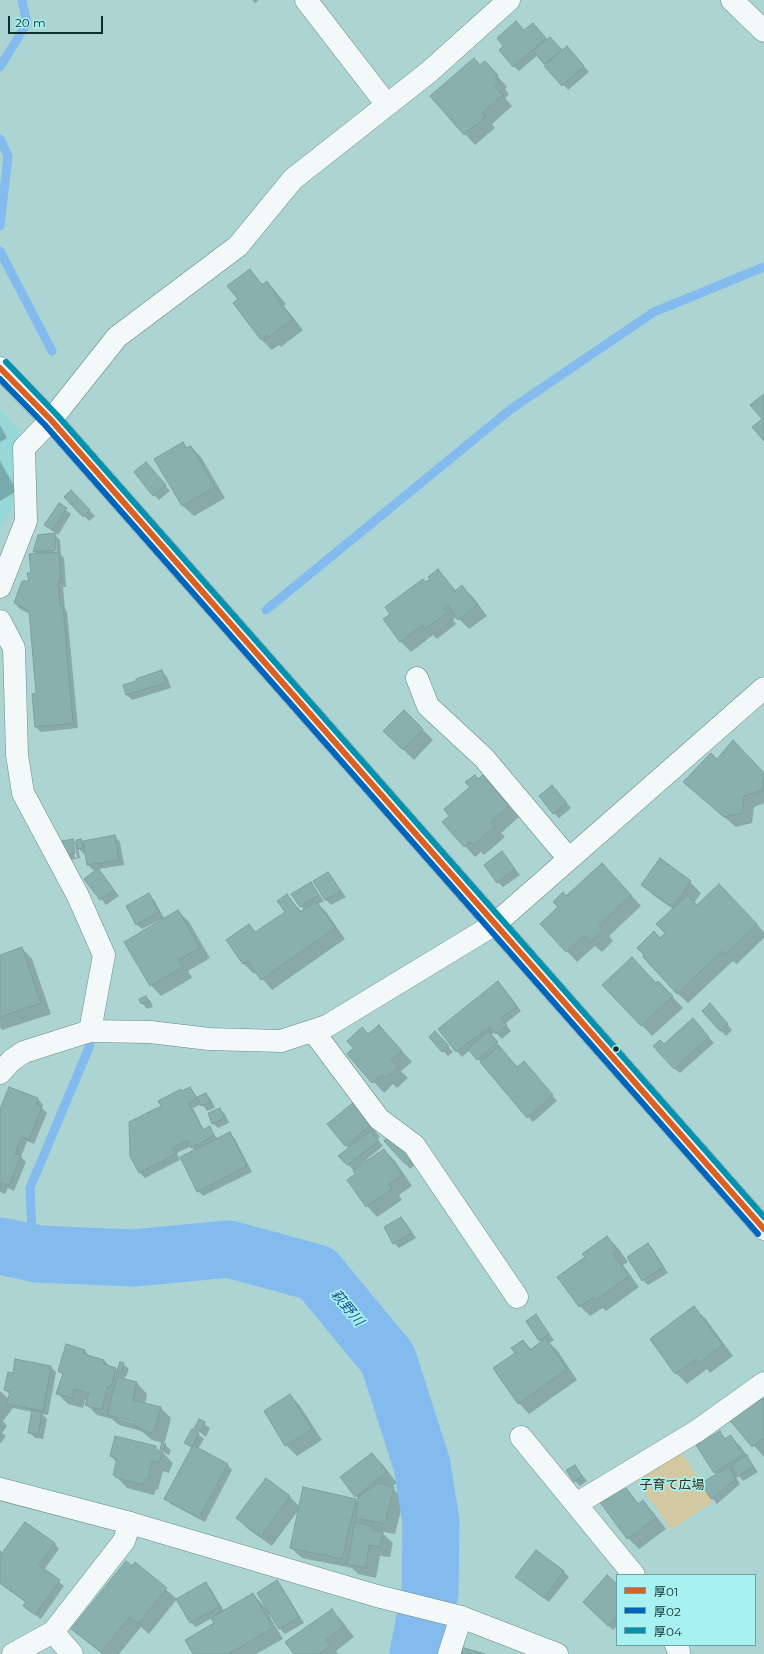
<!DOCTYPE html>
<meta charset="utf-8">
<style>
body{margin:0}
#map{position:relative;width:764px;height:1654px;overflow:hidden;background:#abd4d3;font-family:Montserrat,"Noto Sans JP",sans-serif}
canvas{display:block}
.legend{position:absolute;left:616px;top:1574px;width:140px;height:72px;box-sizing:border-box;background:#a7f2f0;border:1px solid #6aa4a2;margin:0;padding:5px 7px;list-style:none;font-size:12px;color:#0f2f2e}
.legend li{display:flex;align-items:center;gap:8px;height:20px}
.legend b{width:20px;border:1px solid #6aa4a2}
.scale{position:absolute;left:8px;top:16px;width:95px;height:18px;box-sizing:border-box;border:2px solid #0f2f2e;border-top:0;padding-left:5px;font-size:12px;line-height:14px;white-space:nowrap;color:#0f2f2e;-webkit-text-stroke:3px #a7f2f0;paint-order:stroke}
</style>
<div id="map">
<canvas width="764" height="1654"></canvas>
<ul class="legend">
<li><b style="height:5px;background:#db6023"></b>厚01</li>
<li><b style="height:5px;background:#0065bd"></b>厚02</li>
<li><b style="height:5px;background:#0391ae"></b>厚04</li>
</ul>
<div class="scale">20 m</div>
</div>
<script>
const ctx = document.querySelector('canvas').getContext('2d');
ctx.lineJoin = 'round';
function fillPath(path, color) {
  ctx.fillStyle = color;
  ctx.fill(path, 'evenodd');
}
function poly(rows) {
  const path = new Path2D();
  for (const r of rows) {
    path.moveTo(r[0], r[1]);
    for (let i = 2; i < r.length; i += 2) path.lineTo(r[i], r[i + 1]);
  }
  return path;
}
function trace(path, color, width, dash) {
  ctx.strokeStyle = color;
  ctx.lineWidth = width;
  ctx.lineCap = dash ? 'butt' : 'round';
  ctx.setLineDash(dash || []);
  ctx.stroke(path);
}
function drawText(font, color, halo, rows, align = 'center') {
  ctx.font = font + ' Montserrat,"Noto Sans JP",sans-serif';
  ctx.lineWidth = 3.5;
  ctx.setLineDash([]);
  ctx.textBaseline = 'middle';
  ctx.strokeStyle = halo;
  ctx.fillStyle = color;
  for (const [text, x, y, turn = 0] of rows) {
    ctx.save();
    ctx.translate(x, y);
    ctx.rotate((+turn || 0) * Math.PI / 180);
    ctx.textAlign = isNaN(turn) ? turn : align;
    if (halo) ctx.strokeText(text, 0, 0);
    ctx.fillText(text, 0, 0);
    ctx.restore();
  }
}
fillPath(poly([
 [0,410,21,431,13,447,16,501,0,529]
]), '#96d8d7');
fillPath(poly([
 [679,1448,713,1502,671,1530,634,1476]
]), '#d2c8a1');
fillPath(poly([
 [252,0,259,0,255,3],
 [533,24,548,40,555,43,563,52,572,53,589,72,568,90,538,55,519,71,514,66,524,31],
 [481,66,495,73,507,87,505,89,509,94,505,98,512,106,492,124,495,128,475,145,431,96],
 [250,270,263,285,267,282,277,293,286,304,284,306,303,330,281,347,279,345,272,350,261,339],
 [0,425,7,438,0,442],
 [183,443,188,449,191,447,201,457,225,498,194,516,183,506,156,460],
 [0,461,17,491,0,501],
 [146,463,170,491,159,500,154,495],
 [71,492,95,516,89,521,66,497],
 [59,505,71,514,58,535,45,525],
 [54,534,60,540,61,555,64,558,66,587,63,587,65,609,67,612,78,728,41,732,36,727,37,694,30,614,20,609,15,603,30,582,37,555,34,551],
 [54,539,56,539,57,555,55,555],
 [438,570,456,591,462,587,473,597,487,616,469,629,457,617,453,620,456,624,437,639,433,635,411,652,400,641,392,614,431,580],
 [162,671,167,677,171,688,132,700,127,695,125,686],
 [404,711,433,740,414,760,384,731],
 [717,760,764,773,764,803,754,807,752,823,736,827,684,782],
 [482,776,519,817,501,833,505,837,484,855,481,852,475,857,443,822,450,816],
 [552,786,571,808,559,818,554,813],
 [115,836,120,842,124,865,93,870,88,865,86,853,84,854,78,848,80,858,71,860,65,854,73,840,78,845,81,840,84,844],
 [73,844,75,844,77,858,75,858],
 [507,858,520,875,503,887,498,882],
 [660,860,690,882,701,893,694,903,697,906,730,896,764,932,764,938,737,964,733,961,688,1003,677,993,661,939,666,933,673,909,653,895,643,884],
 [98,869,119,896,106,905,86,879],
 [328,873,346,897,331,905,326,900,315,881],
 [613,875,641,906,609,936,613,941,602,952,595,946,577,962,542,924,559,907,566,897],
 [311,883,324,901,318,904,327,913,345,939,272,990,257,973,254,974,244,964,228,940,249,925,257,933,286,912,287,896,302,912,304,910,293,894],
 [149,895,154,900,164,918,142,929,136,924],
 [178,911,189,922,210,958,188,971,192,978,161,996,151,985],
 [22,948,32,959,51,1014,2,1030,0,1028,0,956],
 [656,984,669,993,683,1008,652,1036,604,985],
 [503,988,521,1011,505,1024,511,1031,502,1039,495,1032,491,1035,517,1068,529,1068,557,1101,533,1122,470,1050,462,1057,457,1051],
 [146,997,151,1002,153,1007,147,1009,142,1003],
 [715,1010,732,1030,726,1036,720,1030],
 [698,1025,714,1043,680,1073,674,1068],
 [368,1035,389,1037,412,1062,401,1071,408,1078,397,1088,393,1084,384,1093,348,1054],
 [440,1038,453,1052,448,1056,443,1051],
 [10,1088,38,1099,43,1105,42,1108,47,1113,34,1144,27,1141,21,1157,26,1162,14,1191,8,1188,5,1194,0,1192,0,1112],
 [190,1088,198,1098,206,1094,211,1099,215,1108,207,1111,202,1104,193,1108,204,1130,209,1128,218,1139,230,1133,235,1139,252,1172,203,1196,198,1191,195,1151,191,1146,177,1153,180,1160,145,1178,140,1173,131,1156,162,1106],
 [353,1105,380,1137,377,1139,383,1146,360,1165,361,1166,384,1150,395,1161,412,1186,399,1195,402,1200,377,1217,367,1206,357,1174,340,1156,349,1149,329,1124],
 [220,1109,225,1114,229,1123,218,1128,213,1123],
 [391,1137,416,1163,410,1169,405,1163],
 [401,1218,406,1223,416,1238,399,1248,394,1243],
 [607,1237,618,1248,628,1262,623,1265,639,1287,606,1311,603,1308,590,1316,580,1306,586,1257],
 [648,1244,653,1249,668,1273,648,1285,643,1280],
 [694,1308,705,1318,733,1356,710,1373,707,1369,687,1384,676,1373,651,1340],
 [536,1316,554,1340,549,1343,557,1350,577,1380,529,1414,519,1403,516,1353,523,1341,532,1350,542,1343,540,1340],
 [67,1345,85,1351,90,1357,104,1360,110,1367,118,1371,123,1364,129,1369,126,1377,124,1376,126,1381,137,1383,147,1394,145,1404,161,1408,171,1418,165,1442,163,1441,163,1443,152,1440,141,1431,119,1425,112,1419,97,1415,87,1405,88,1400,85,1400,83,1408,68,1404,58,1394,63,1375,59,1371],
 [119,1417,141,1423,140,1424,119,1419],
 [16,1360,51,1367,56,1372,48,1415,42,1414,47,1419,43,1439,35,1438,29,1432,33,1412,13,1408,3,1421,7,1426,2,1433,6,1436,0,1444,0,1391,9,1399,10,1394,5,1390,14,1374],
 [290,1395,300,1406,322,1440,297,1456,286,1445,265,1411],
 [764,1396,764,1457,730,1419],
 [199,1420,210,1428,206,1437,195,1428],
 [720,1433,726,1439,731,1437,741,1447,758,1472,743,1481,738,1475,736,1477,740,1484,717,1504,712,1498,717,1475,714,1472],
 [198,1434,204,1439,198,1449,227,1464,232,1470,205,1522,171,1504,166,1499,192,1448,186,1442],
 [165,1445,171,1450,169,1455,163,1453,173,1463,169,1473,163,1471,158,1490,156,1489,154,1495,127,1488,114,1474,117,1463,111,1456,155,1447,159,1451,166,1454,161,1449],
 [372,1454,383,1465,397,1483,391,1487,404,1499,395,1534,380,1531,393,1543,390,1557,380,1556,376,1578,358,1574,352,1568,302,1558,291,1548,300,1508,272,1546,248,1529,237,1518,266,1479,290,1497,300,1507,355,1499,359,1503,359,1499,356,1496],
 [575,1466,587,1481,580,1486,575,1481],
 [623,1485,639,1504,642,1501,653,1512,666,1529,639,1549,628,1538],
 [54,1543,59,1549,44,1570,64,1586,41,1619,30,1611,27,1603,0,1584,0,1553,3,1555],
 [135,1563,177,1599,149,1634,141,1627,119,1654,102,1654,73,1629],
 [563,1571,569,1577,549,1602,517,1577],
 [277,1581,282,1587,304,1623,285,1634,280,1629,271,1614,269,1615,283,1639,256,1654,194,1654,216,1624,212,1618,196,1627,190,1622,206,1584,211,1589,224,1611,253,1594,266,1608],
 [617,1586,617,1626,613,1630,589,1608],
 [332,1611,342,1621,354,1637,336,1651,338,1654,295,1654]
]), '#0003');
trace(poly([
 [0,67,27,23,22,0],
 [0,139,8,156,0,226],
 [0,251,52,351],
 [266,610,511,409,654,312,764,267],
 [33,1254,30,1188,90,1045]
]), '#83bbef', 9);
trace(poly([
 [0,1246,38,1254,133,1258,229,1249,317,1273,388,1359,422,1465,431,1522,430,1592,418,1654]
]), '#83bbef', 57);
const building = poly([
 [516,21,524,30,533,23,546,38,513,67,499,50,503,46,497,38,516,21],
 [550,37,562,50,544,64,533,51,550,37],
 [567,46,584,66,562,86,544,66,567,46],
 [474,58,480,65,485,61,498,75,495,78,499,83,495,86,503,95,482,113,485,117,464,135,430,96,474,58],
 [250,269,262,285,267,281,276,293,274,295,293,319,269,337,267,335,261,340,233,303,238,299,227,286,250,269],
 [764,394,764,441,752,427,762,419,750,405,764,394],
 [183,442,186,448,191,446,215,487,182,506,154,459,183,442],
 [146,462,166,485,153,496,134,472,146,462],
 [71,490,90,510,83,517,64,497,71,490],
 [59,503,67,508,52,530,44,525,59,503],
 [55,533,56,550,33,552,38,535,55,533],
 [59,552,61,582,58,582,60,606,63,606,73,723,35,727,32,694,36,693,29,611,14,603,22,581,29,581,27,573,31,573,29,554,59,552],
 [438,569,455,591,462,585,477,605,458,620,448,605,443,609,447,613,425,629,422,625,400,642,383,619,390,614,385,607,423,579,426,582,430,579,428,577,438,569],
 [162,670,166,683,126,695,123,685,136,681,136,679,162,670],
 [404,710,423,729,403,750,383,731,404,710],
 [733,740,764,773,764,777,762,790,744,796,742,813,724,817,683,782,711,753,717,759,733,740],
 [475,775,478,779,483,775,509,806,491,822,495,826,473,845,470,841,464,847,442,822,449,816,444,809,470,787,465,782,475,775],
 [552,785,567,803,553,814,539,796,552,785],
 [115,835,119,860,87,865,83,841,115,835],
 [73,839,75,853,65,855,62,841,73,839],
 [81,839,83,848,78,849,76,840,81,839],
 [502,851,515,869,497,883,484,865,502,851],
 [660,858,691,881,673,907,641,885,660,858],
 [602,863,631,895,599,925,603,930,590,942,584,935,566,952,540,924,558,907,553,902,563,892,566,896,602,863],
 [98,868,114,890,100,900,84,879,98,868],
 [328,872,341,891,325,900,313,881,328,872],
 [311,882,319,895,300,907,291,894,311,882],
 [719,884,757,924,725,955,722,951,677,994,643,957,644,955,637,948,654,931,660,938,665,933,656,924,687,895,697,905,719,884],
 [149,893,159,912,136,925,126,906,149,893],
 [287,894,300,912,316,901,335,928,261,980,248,961,243,964,226,940,249,924,255,932,285,912,277,901,287,894],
 [178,910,200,948,178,960,183,967,150,986,124,942,178,910],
 [22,947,41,1003,0,1017,0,955,22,947],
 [632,957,656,983,658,981,673,996,641,1026,602,985,632,957],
 [498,981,517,1006,501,1018,507,1025,496,1034,490,1027,456,1052,438,1029,498,981],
 [146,996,149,1001,141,1004,139,999,146,996],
 [710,1003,728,1024,720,1031,702,1011,710,1003],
 [693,1018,709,1037,674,1069,653,1046,660,1040,664,1044,693,1018],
 [379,1025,402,1051,391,1060,398,1067,386,1078,382,1074,372,1083,347,1054,353,1048,347,1041,362,1027,368,1034,379,1025],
 [435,1031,449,1046,442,1052,429,1037,435,1031],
 [488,1031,498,1042,477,1060,468,1049,488,1031],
 [499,1046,517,1067,524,1061,553,1095,527,1118,480,1062,499,1046],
 [9,1087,38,1098,36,1105,42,1107,29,1140,22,1137,15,1153,21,1156,9,1186,2,1183,0,1188,0,1109,9,1087],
 [190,1087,197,1099,188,1103,203,1130,210,1126,214,1136,191,1148,187,1140,172,1148,176,1154,139,1173,130,1156,129,1122,161,1106,158,1101,181,1089,182,1091,190,1087],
 [206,1093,210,1102,201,1106,197,1097,206,1093],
 [353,1103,370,1126,345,1146,327,1124,353,1103],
 [220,1108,224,1118,212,1124,208,1113,220,1108],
 [370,1131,379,1141,347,1165,338,1156,370,1131],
 [230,1132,247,1166,197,1192,180,1157,230,1132],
 [391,1135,412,1158,405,1164,384,1141,391,1135],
 [384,1149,402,1175,389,1184,392,1189,366,1207,347,1180,355,1174,353,1170,384,1149],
 [401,1217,411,1233,393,1244,384,1227,401,1217],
 [607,1236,618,1251,613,1254,629,1276,595,1301,593,1297,579,1307,557,1277,585,1257,582,1254,607,1236],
 [648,1243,663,1267,642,1281,627,1257,648,1243],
 [694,1306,723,1345,699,1363,696,1359,675,1374,650,1339,694,1306],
 [536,1314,549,1334,539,1341,526,1321,536,1314],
 [546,1338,567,1369,518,1404,493,1368,515,1353,511,1348,523,1340,530,1350,546,1338],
 [66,1344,85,1350,84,1354,104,1360,103,1364,116,1368,111,1387,108,1386,102,1410,85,1405,89,1393,74,1389,72,1398,56,1394,63,1373,58,1371,66,1344],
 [15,1359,51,1366,43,1411,7,1404,10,1391,4,1390,8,1372,13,1373,15,1359],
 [120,1362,124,1363,121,1372,117,1371,120,1362],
 [117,1377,137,1382,133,1400,161,1407,154,1432,152,1431,152,1433,140,1430,140,1427,134,1426,136,1422,107,1415,117,1377],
 [290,1394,312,1429,285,1446,264,1411,290,1394],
 [764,1395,764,1437,752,1447,728,1418,764,1395],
 [32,1410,42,1412,38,1434,28,1433,32,1410],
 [199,1419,205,1422,201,1432,194,1429,199,1419],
 [192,1429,199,1433,192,1447,184,1443,192,1429],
 [720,1431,724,1439,731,1435,743,1455,714,1473,696,1445,720,1431],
 [115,1436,156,1446,156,1449,163,1452,159,1463,152,1461,148,1479,145,1479,143,1485,115,1477,116,1475,113,1475,117,1459,110,1456,115,1436],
 [162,1442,166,1444,163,1450,160,1449,162,1442],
 [193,1445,228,1464,199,1518,164,1499,193,1445],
 [372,1453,387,1472,355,1497,340,1477,372,1453],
 [747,1455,753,1467,737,1477,731,1465,747,1455],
 [575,1465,582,1476,574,1482,566,1470,575,1465],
 [729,1467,736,1479,711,1499,701,1483,729,1467],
 [266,1478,290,1496,261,1537,236,1518,266,1478],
 [378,1483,394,1487,385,1524,356,1518,358,1497,378,1483],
 [623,1484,638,1504,643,1500,656,1518,627,1539,599,1501,623,1484],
 [303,1487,356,1499,342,1559,290,1548,303,1487],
 [25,1522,55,1543,39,1565,60,1580,35,1615,23,1606,26,1602,0,1583,0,1551,2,1553,25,1522],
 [355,1522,373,1526,372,1530,383,1532,380,1547,369,1545,366,1568,347,1564,355,1522],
 [536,1550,564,1571,544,1598,515,1577,536,1550],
 [126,1561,132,1566,135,1562,167,1588,138,1624,130,1617,101,1652,71,1629,126,1561],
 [607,1575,617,1584,617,1616,608,1626,583,1602,607,1575],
 [277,1580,299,1617,279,1629,257,1593,277,1580],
 [206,1582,219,1607,190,1623,176,1599,206,1582],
 [253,1593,273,1628,228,1654,193,1654,185,1640,214,1623,211,1618,253,1593],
 [332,1609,344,1626,326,1640,330,1646,319,1654,294,1654,285,1642,332,1609],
 [461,1647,485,1654,459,1654,461,1647]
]);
fillPath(building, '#89b0af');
trace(building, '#7e9f9f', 1);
const street = poly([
 [306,0,387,105],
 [732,0,764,31],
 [0,587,26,521,24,448,51,420,117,337,238,246,293,179,429,72,509,0],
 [0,621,14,648,17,755,23,793,78,896,104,955,90,1031],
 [417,678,428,706,484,758,569,859],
 [313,1031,379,1119,414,1145,517,1297],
 [0,1073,12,1060,24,1052,90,1031,150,1032,209,1039,281,1041,327,1026,495,924,764,688],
 [521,1437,634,1575],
 [576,1504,697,1431,764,1383],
 [53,1632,72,1654],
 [676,1645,679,1651],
 [13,1654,53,1632,124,1541,130,1523],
 [449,1654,461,1617]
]);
const secondary = poly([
 [0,1489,130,1523,377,1596,461,1617,557,1654]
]);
const highway = poly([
 [0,368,51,420,764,1229]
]);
trace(street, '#688a8a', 23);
trace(secondary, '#688a8a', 23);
trace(highway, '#688a8a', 23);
trace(street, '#f2f9f8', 22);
trace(secondary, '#f2f9f8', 22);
trace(highway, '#f2f9f8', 22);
trace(poly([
 [0,368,51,420,764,1229]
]), '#db6023', 6);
trace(poly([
 [0,379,45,425,758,1234]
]), '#0065bd', 6);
trace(poly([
 [6,362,57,415,764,1217]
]), '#0391ae', 6);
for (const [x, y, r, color] of [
 [616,1049,3.5,"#0f2f2e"]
]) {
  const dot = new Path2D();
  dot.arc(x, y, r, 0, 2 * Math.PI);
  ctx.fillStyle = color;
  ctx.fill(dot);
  trace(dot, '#a7f2f0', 1.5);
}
drawText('13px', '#3a2c18', '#a7f2f0', [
 ["子育て広場",672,1485]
]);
drawText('italic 14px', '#174d88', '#a7f2f0', [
 ["萩野川",347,1308,50]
]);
</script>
